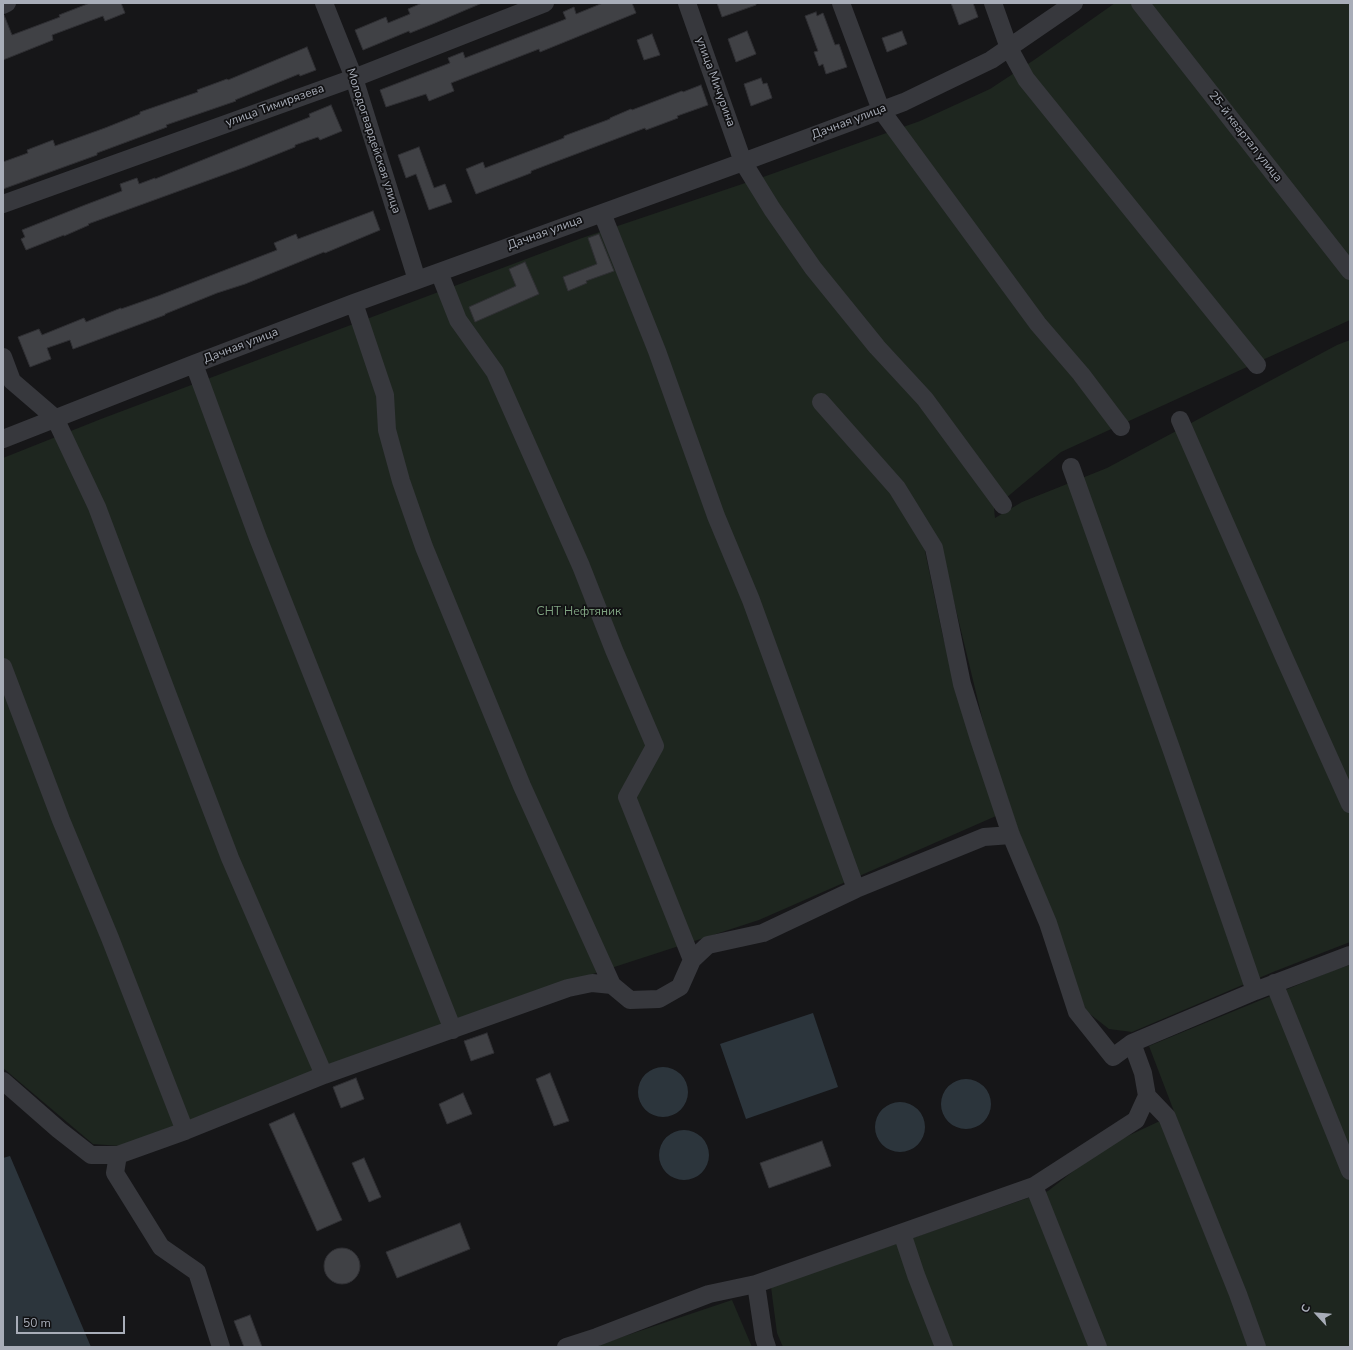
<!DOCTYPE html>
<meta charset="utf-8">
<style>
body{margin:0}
#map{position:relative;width:1353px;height:1350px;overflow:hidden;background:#161618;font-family:"Nunito Sans",sans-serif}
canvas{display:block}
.frame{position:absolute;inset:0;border:4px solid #a8adb8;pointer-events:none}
.north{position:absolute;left:1297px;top:1294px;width:40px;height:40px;-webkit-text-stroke:3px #111113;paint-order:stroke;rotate:296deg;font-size:11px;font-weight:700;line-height:16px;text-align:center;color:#a8adb8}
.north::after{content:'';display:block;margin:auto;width:14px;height:18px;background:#a8adb8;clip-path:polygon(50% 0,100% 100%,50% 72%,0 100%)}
.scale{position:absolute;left:16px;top:1316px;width:109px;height:18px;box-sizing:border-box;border:2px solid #a8adb8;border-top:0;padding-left:5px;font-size:12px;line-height:14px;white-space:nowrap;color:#a8adb8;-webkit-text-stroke:3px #111113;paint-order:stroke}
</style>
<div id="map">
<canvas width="1353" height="1350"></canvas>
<div class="frame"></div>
<div class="north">С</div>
<div class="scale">50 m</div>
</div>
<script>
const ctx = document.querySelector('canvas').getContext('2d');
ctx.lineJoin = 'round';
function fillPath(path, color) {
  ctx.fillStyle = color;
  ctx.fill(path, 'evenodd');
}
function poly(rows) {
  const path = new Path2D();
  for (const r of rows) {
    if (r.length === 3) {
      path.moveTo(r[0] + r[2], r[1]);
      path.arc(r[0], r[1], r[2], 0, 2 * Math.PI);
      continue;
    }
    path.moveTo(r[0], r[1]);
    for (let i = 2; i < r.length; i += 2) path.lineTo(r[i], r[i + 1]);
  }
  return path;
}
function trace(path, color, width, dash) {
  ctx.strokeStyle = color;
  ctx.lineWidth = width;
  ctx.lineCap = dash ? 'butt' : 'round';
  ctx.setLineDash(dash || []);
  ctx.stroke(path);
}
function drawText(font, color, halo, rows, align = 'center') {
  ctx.font = font + ' "Nunito Sans",sans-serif';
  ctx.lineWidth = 3.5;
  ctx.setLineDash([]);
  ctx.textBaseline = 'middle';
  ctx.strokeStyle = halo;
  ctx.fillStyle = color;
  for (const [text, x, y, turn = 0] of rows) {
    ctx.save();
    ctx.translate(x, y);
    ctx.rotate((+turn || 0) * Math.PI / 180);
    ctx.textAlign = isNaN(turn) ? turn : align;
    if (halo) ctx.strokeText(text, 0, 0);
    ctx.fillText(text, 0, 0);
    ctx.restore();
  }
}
fillPath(poly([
 [1115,3,1350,3,1350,320,1061,452,994,508,995,518,1022,502,1107,468,1337,345,1350,340,1350,942,1273,972,1132,1032,1109,1029,1086,1011,1019,832,987,738,942,552,939,542,925,551,943,637,996,816,759,920,525,996,120,1146,93,1144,3,1068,3,458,101,419,582,238,766,176,920,121,990,89,1034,60],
 [1350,965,1350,1347,783,1347,777,1333,771,1287,1048,1191,1104,1147,1175,1114,1149,1046,1334,970],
 [732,1300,752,1347,592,1347]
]), '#1e261f');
fillPath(poly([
 [813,1013,838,1087,746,1119,720,1044],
 [663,1092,25],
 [966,1104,25],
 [900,1127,25],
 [684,1155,25],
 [10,1156,91,1347,3,1347,3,1158]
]), '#2c353c');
const building = poly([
 [90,3,121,3,125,13,105,21,103,16,52,35,53,40,3,60,3,15,4,15,12,35,60,17,59,15,90,3],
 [422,3,482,3,435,23,410,33,409,31,363,50,355,30,386,17,388,23,410,14,408,9,422,3],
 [603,3,632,3,636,13,540,52,539,49,451,83,454,91,429,101,426,94,386,107,380,90,450,63,448,58,463,52,465,58,566,19,563,12,574,7,576,14,603,3],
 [717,3,756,3,756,5,722,17,717,3],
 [951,3,973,3,978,17,959,25,951,3],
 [816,12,817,16,823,13,835,45,839,44,847,67,826,74,823,64,819,66,814,52,818,51,805,16,816,12],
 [747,31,756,54,736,62,728,39,747,31],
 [902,31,907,44,887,52,882,38,902,31],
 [652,34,660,55,644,60,637,40,652,34],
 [307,47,316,70,300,76,299,74,235,100,236,101,166,125,167,127,97,153,97,155,3,189,3,162,28,153,27,150,53,140,55,146,105,128,140,114,140,112,198,92,197,90,227,79,228,80,307,47],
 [761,78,763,84,767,83,772,98,751,106,744,84,761,78],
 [701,85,708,105,677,116,678,118,646,130,645,128,531,171,531,173,476,194,466,169,483,162,485,168,564,138,564,136,610,119,610,118,631,109,632,110,682,91,683,92,701,85],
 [331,105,342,131,320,140,318,137,295,145,295,147,245,167,88,224,89,225,64,236,64,235,26,250,21,239,25,237,22,230,85,205,122,191,120,184,137,178,139,184,155,178,155,179,310,117,309,114,331,105],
 [419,147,434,188,445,184,452,202,429,210,416,174,406,178,398,155,419,147],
 [373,211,380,230,325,253,324,252,245,284,217,293,165,314,165,315,73,349,70,340,47,348,51,359,30,367,18,337,39,329,42,335,84,318,86,322,121,308,121,309,158,296,277,250,274,243,296,234,298,239,373,211],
 [599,234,614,271,586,281,587,283,568,291,563,277,597,264,588,238,599,234],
 [525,262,539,294,475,322,469,307,516,286,509,269,525,262],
 [487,1033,494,1053,471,1061,464,1041,487,1033],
 [550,1073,569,1121,554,1126,536,1079,550,1073],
 [356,1078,364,1099,341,1108,333,1087,356,1078],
 [463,1093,472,1114,447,1124,439,1104,463,1093],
 [294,1113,342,1220,317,1231,269,1124,294,1113],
 [822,1141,831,1166,769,1188,760,1163,822,1141],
 [364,1158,381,1197,369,1202,352,1163,364,1158],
 [460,1223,470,1249,397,1278,386,1252,460,1223],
 [342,1266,18],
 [250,1315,262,1347,244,1347,234,1321,250,1315]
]);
fillPath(building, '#404145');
trace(building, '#303034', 1);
trace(poly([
 [324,3,354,78,417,280],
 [687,3,743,162,772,209,813,268,877,347,925,399,1003,505],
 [841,3,881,110,1038,324,1081,374,1121,427],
 [993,3,1009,48,1026,79,1257,365],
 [1140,3,1350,271],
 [3,5,7,3],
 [3,204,354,78,545,3],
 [602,213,657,351,716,516,751,600,856,889],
 [439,272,458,320,495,372,581,566,614,650,655,746,627,797,692,960],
 [354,303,385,395,387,430,401,481,424,547,522,786,612,985],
 [3,357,12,381,55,418,97,507,167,693,230,858,324,1075],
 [194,364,258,538,453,1030],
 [821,402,897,488,934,548,962,684,979,739,1011,835,1048,923,1077,1012,1113,1057,1132,1043,1255,991,1350,955],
 [1180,420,1284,657,1350,804],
 [3,439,194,364,354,303,743,162,904,102,991,60,1074,3],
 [1071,467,1172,751,1255,991],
 [3,667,61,820,110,938,185,1131],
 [1274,983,1350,1171],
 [3,1081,59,1130,91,1155,118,1155,185,1131,324,1075,568,988,592,983,612,985,630,1000,659,999,680,987,692,960,708,945,763,933,856,889,984,837,1011,835],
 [1147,1096,1167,1117,1238,1294,1257,1347],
 [118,1155,115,1173,161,1247,197,1272,221,1347],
 [1034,1186,1098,1347],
 [902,1233,916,1275,944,1347],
 [756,1284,764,1338,767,1347],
 [566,1347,597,1337,709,1294,756,1284,1034,1186,1136,1120,1147,1096,1143,1073,1132,1043]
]), '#37383d', 18);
drawText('12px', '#a8adb8', '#111113', [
 ["улица Мичурина",715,82,70],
 ["улица Тимирязева",275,106,-20],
 ["Дачная улица",849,122,-21],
 ["25-й квартал улица",1245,137,52],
 ["Молодогвардейская улица",373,141,72],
 ["Дачная улица",545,233,-20],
 ["Дачная улица",241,346,-21]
]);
drawText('12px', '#7fa381', '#111113', [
 ["СНТ Нефтяник",579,612]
]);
</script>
